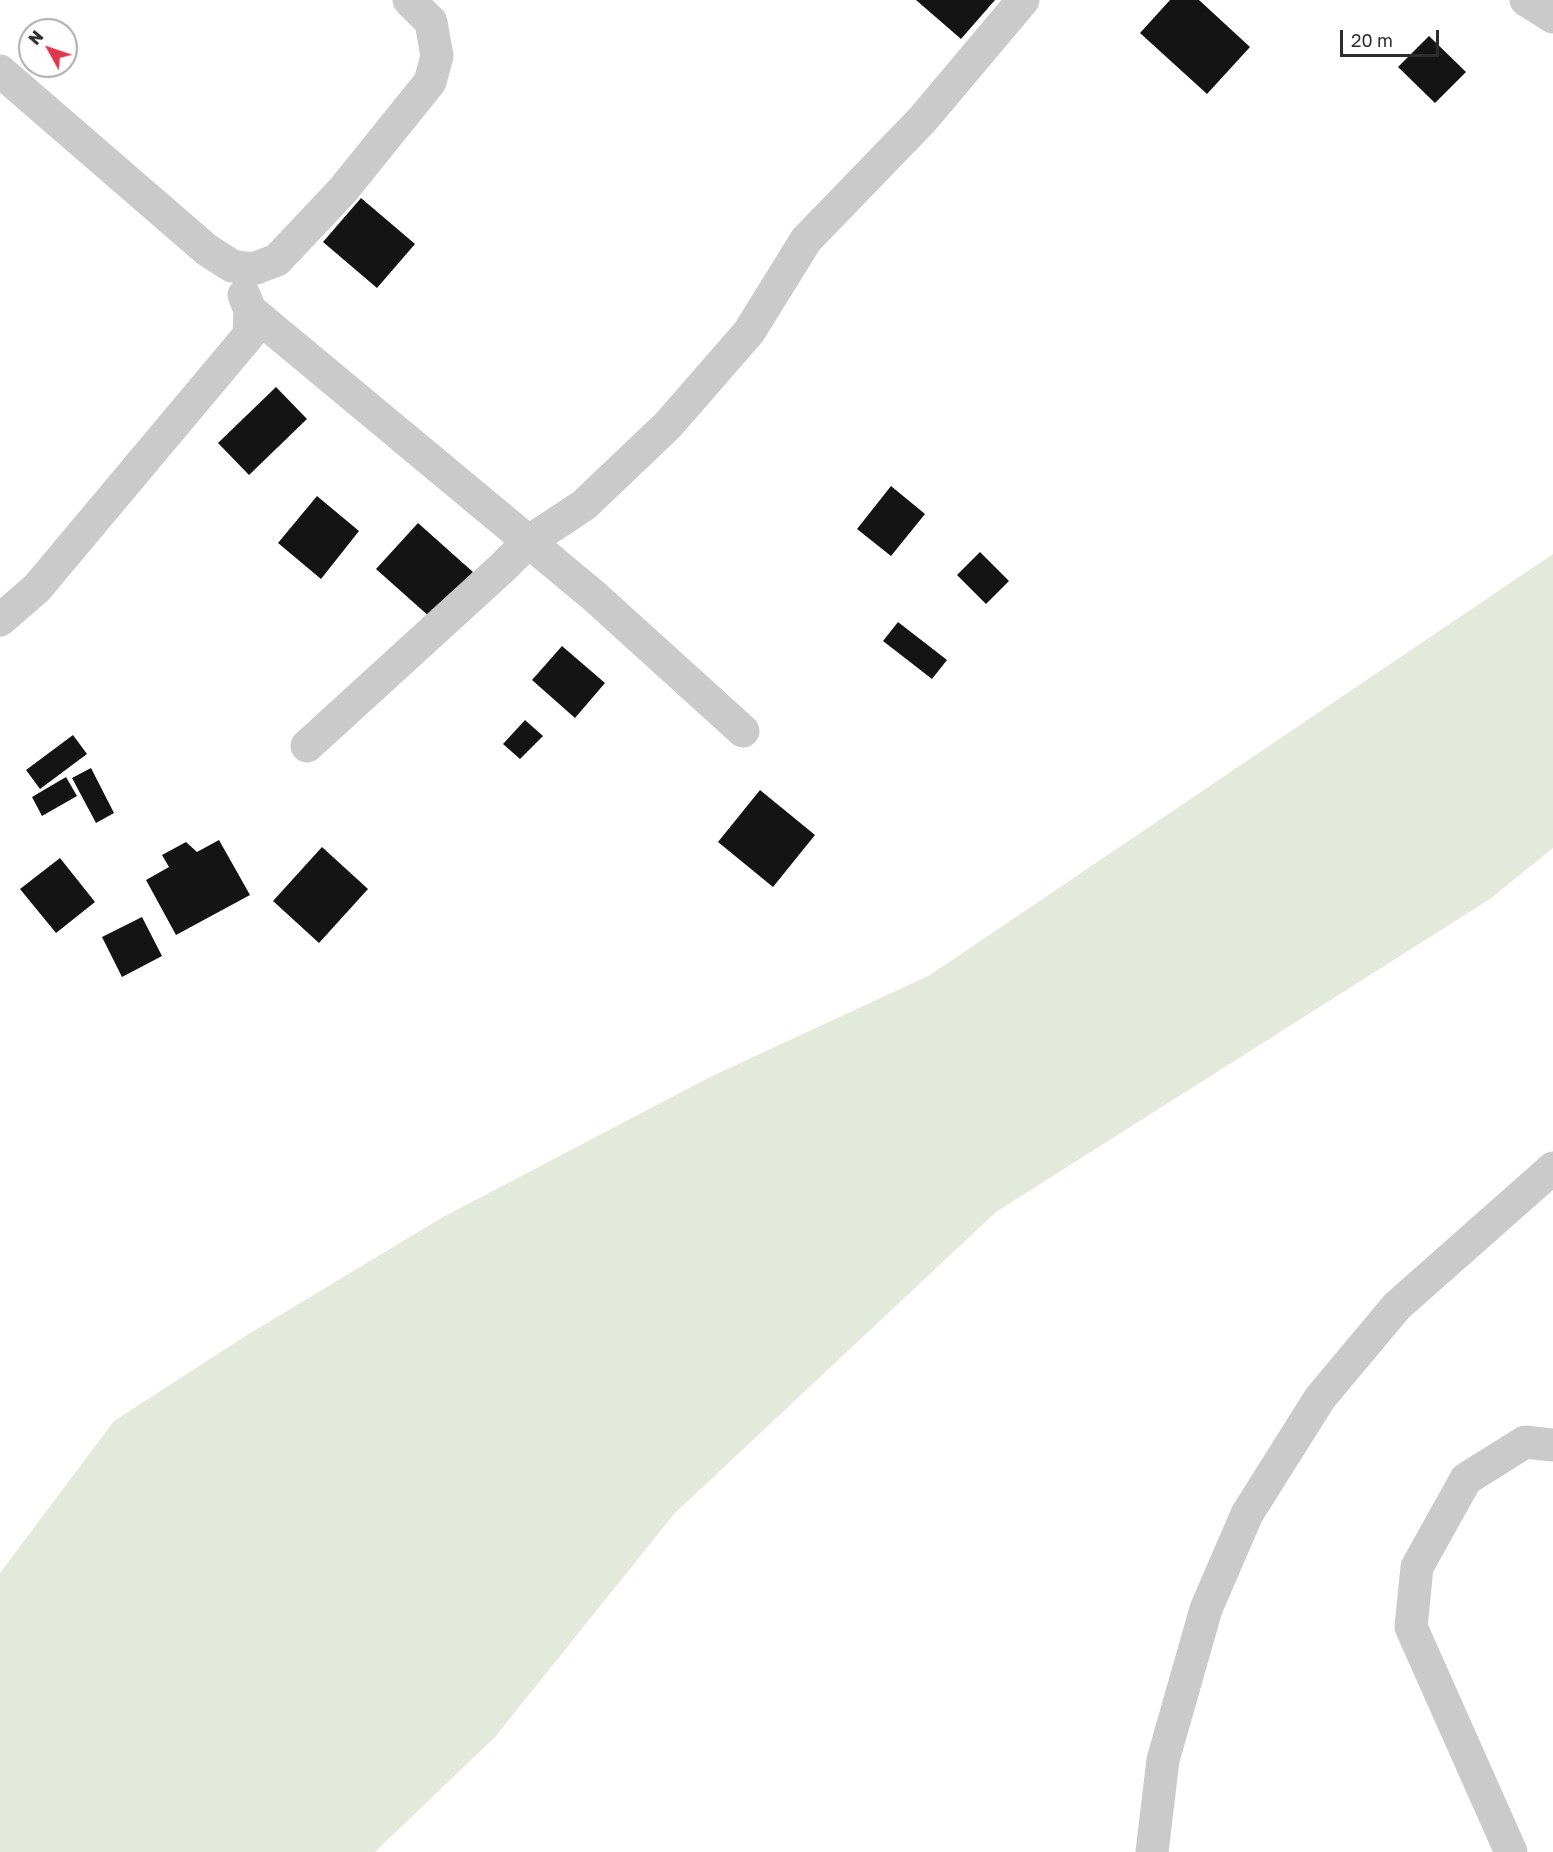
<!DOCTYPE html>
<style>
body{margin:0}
#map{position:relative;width:1553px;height:1852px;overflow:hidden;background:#fff;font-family:"Golos Text",sans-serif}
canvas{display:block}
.north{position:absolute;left:18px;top:18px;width:60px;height:60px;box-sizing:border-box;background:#fff;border:2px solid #ababab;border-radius:50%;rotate:310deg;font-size:16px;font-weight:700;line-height:24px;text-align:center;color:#2d2d2d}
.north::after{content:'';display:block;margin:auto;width:21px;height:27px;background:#de364c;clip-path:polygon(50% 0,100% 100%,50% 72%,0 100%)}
.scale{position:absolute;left:1340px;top:30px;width:99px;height:27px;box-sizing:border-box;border:3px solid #2d2d2d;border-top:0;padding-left:8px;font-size:18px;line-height:21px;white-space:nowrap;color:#2d2d2d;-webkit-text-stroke:4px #fff;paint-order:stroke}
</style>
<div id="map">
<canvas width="1553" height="1852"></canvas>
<div class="north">N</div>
<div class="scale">20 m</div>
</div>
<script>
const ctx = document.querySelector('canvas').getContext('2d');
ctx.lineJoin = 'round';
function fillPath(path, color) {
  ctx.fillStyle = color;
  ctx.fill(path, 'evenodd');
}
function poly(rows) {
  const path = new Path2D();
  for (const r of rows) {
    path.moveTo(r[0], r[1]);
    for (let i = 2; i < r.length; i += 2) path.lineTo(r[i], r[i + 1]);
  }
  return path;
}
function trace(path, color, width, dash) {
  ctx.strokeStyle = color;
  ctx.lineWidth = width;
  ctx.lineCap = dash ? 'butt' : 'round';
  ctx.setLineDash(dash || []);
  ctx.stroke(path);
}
fillPath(poly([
 [1553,554,1553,848,1490,899,996,1212,674,1514,495,1737,375,1852,0,1852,0,1573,114,1421,247,1335,443,1217,710,1077,930,975]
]), '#e4eadb');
fillPath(poly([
 [916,0,995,0,961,39],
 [1170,0,1199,0,1250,47,1207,94,1140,33],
 [1429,36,1466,72,1435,103,1398,67],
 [361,198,415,244,377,288,323,242],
 [276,387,307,419,249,475,218,443],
 [891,486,925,514,891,556,857,529],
 [317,496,359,531,321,579,278,543],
 [418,523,473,572,431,618,376,569],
 [980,552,1009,581,986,604,957,575],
 [898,622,947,660,932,679,883,641],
 [562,646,605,683,575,718,532,680],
 [525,720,543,736,520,759,503,744],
 [73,735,87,754,40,789,26,770],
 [91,768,114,813,96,823,72,778],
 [66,777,77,796,42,816,32,797],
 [760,790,815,835,773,887,718,842],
 [219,840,250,895,176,935,146,880,169,867,162,855,186,842,197,852],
 [322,847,368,889,319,943,273,901],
 [60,858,95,902,56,933,20,889],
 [142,917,162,956,122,977,102,937]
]), '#141414');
trace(poly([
 [1526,0,1553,17],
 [0,71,207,250,232,266,253,269,277,260,343,190,430,82,437,56,431,22,409,0],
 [250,310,594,596,743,731],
 [0,620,37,588,249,335,250,310,244,295],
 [307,746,502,568,528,542,584,505,668,425,749,332,806,240,922,120,1023,0],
 [1152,1852,1163,1760,1206,1609,1247,1514,1320,1398,1397,1306,1553,1168],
 [1511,1852,1411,1627,1417,1567,1466,1479,1525,1442,1553,1445]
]), '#cacaca', 33);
</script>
